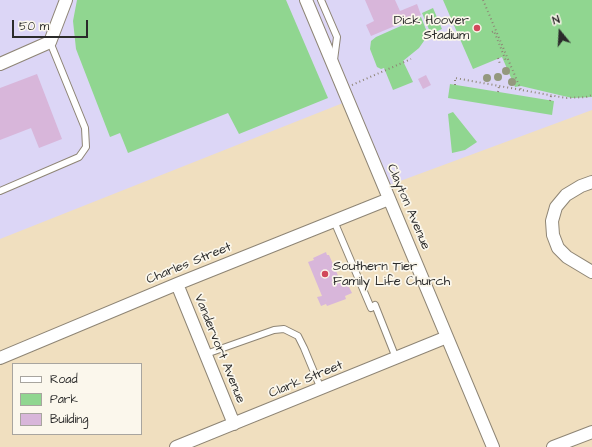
<!DOCTYPE html>
<style>
body{margin:0}
#map{position:relative;width:592px;height:447px;overflow:hidden;background:#f0dfbf;font-family:"Architects Daughter",sans-serif}
canvas{display:block}
.legend{position:absolute;left:12px;top:363px;width:130px;height:72px;box-sizing:border-box;background:#fbf7ec;border:1px solid #a8a59f;margin:0;padding:5px 7px;list-style:none;font-size:12px;color:#2b2b2b}
.legend li{display:flex;align-items:center;gap:8px;height:20px}
.legend b{width:20px;border:1px solid #a8a59f}
.north{position:absolute;left:540px;top:12px;width:40px;height:40px;-webkit-text-stroke:3px #fbf7ec;paint-order:stroke;rotate:342deg;font-size:11px;font-weight:700;line-height:16px;text-align:center;color:#2b2b2b}
.north::after{content:'';display:block;margin:auto;width:14px;height:18px;background:#2b2b2b;clip-path:polygon(50% 0,100% 100%,50% 72%,0 100%)}
.scale{position:absolute;left:12px;top:20px;width:76px;height:18px;box-sizing:border-box;border:2px solid #2b2b2b;border-top:0;padding-left:5px;font-size:12px;line-height:14px;white-space:nowrap;color:#2b2b2b;-webkit-text-stroke:3px #fbf7ec;paint-order:stroke}
</style>
<div id="map">
<canvas width="592" height="447"></canvas>
<ul class="legend">
<li><b style="height:5px;background:#fff"></b>Road</li>
<li><b style="height:11px;background:#90d690"></b>Park</li>
<li><b style="height:11px;background:#d8b6da"></b>Building</li>
</ul>
<div class="north">N</div>
<div class="scale">50 m</div>
</div>
<script>
const ctx = document.querySelector('canvas').getContext('2d');
ctx.lineJoin = 'round';
function fillPath(path, color) {
  ctx.fillStyle = color;
  ctx.fill(path, 'evenodd');
}
function poly(rows) {
  const path = new Path2D();
  for (const r of rows) {
    path.moveTo(r[0], r[1]);
    for (let i = 2; i < r.length; i += 2) path.lineTo(r[i], r[i + 1]);
  }
  return path;
}
function trace(path, color, width, dash) {
  ctx.strokeStyle = color;
  ctx.lineWidth = width;
  ctx.lineCap = dash ? 'butt' : 'round';
  ctx.setLineDash(dash || []);
  ctx.stroke(path);
}
function drawText(font, color, halo, rows, align = 'center') {
  ctx.font = font + ' "Architects Daughter",sans-serif';
  ctx.lineWidth = 3.5;
  ctx.setLineDash([]);
  ctx.textBaseline = 'middle';
  ctx.strokeStyle = halo;
  ctx.fillStyle = color;
  for (const [text, x, y, turn = 0] of rows) {
    ctx.save();
    ctx.translate(x, y);
    ctx.rotate((+turn || 0) * Math.PI / 180);
    ctx.textAlign = isNaN(turn) ? turn : align;
    if (halo) ctx.strokeText(text, 0, 0);
    ctx.fillText(text, 0, 0);
    ctx.restore();
  }
}
fillPath(poly([
 [0,0,592,0,592,110,384,187,348,101,0,239]
]), '#dcd6f6');
fillPath(poly([
 [77,0,286,0,328,98,239,134,228,113,128,153,120,133,110,137,76,49,73,21],
 [443,0,592,0,592,97,572,98,521,86,515,87,502,57,473,69],
 [433,8,442,29,431,34,422,13],
 [421,17,427,32,426,38,419,48,403,61,413,82,393,90,384,68,381,69,377,67,370,49,371,41,376,37],
 [450,84,554,101,552,115,448,98],
 [453,112,477,142,465,150,452,153,448,114]
]), '#90d690');
fillPath(poly([
 [365,0,395,0,400,11,417,4,421,15,371,36,366,25,374,21],
 [37,74,62,139,39,148,31,128,0,140,0,88],
 [426,75,431,85,423,89,418,79],
 [326,252,327,255,329,255,343,287,348,285,352,293,345,296,346,299,327,306,326,304,321,306,317,297,322,296,308,262,314,260,313,258]
]), '#d8b6da');
const service = poly([
 [321,0,337,37,334,60],
 [0,191,79,157,86,147,85,128,50,42],
 [334,221,371,308,375,305,396,358],
 [206,354,274,330,284,329,298,336,304,348,321,389]
]);
const minor = poly([
 [306,0,493,447],
 [0,64,50,42,66,0],
 [592,182,581,186,566,195,556,207,552,221,553,235,558,248,567,257,592,272],
 [177,284,234,424],
 [0,358,177,284,389,199],
 [176,447,447,337],
 [553,447,592,432]
]);
trace(service, '#8e8575', 8);
trace(minor, '#8e8575', 14);
trace(poly([
 [483,0,521,90],
 [492,32,494,31,506,61],
 [498,58,500,64],
 [352,85,411,59],
 [455,85,455,78,566,98,586,97,592,95],
 [498,92,499,86],
 [550,101,551,96]
]), '#8e8575', 2, [1, 3]);
trace(service, '#fff', 6);
trace(minor, '#fff', 12);
ctx.fillStyle = '#94987e';
for (const [x, y] of [
 [506,71],
 [498,77],
 [487,78],
 [512,82]
]) {
  ctx.beginPath();
  ctx.arc(x, y, 4, 0, 2 * Math.PI);
  ctx.fill();
}
for (const [x, y, r, color] of [
 [477,28,4,"#d1495b"],
 [325,274,4,"#d1495b"]
]) {
  const dot = new Path2D();
  dot.arc(x, y, r, 0, 2 * Math.PI);
  ctx.fillStyle = color;
  ctx.fill(dot);
  trace(dot, '#fbf7ec', 1.5);
}
drawText('13px', '#2b2b2b', '#fbf7ec', [
 ["Dick Hoover",469,21],
 ["Stadium",469,36],
 ["Southern Tier",333,267,"left"],
 ["Family Life Church",333,282,"left"]
], 'right');
drawText('13px', '#2b2b2b', '#fbf7ec', [
 ["Clayton Avenue",408,207,67],
 ["Charles Street",189,264,-22],
 ["Vandervort Avenue",219,349,68],
 ["Clark Street",306,380,-22]
]);
</script>
